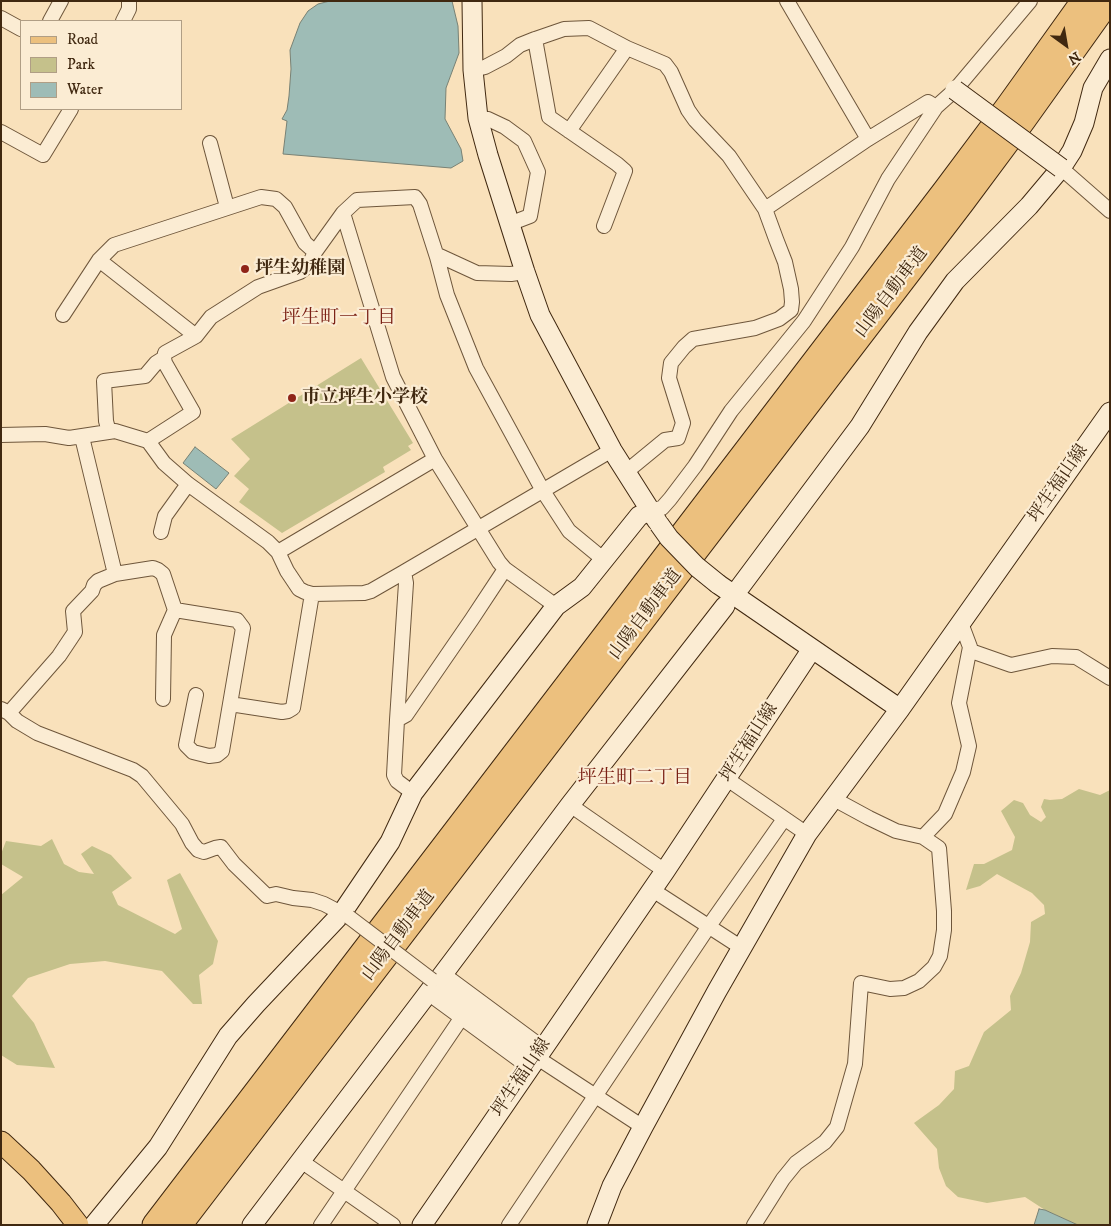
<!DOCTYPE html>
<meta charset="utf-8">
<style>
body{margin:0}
#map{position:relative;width:1111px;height:1226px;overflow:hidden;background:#f9e1bb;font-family:"IM FELL DW Pica",serif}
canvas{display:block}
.frame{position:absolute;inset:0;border:2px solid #402810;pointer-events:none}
.legend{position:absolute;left:20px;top:20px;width:162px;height:90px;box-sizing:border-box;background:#fbecd3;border:1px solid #b09e85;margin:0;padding:6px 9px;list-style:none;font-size:15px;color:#402810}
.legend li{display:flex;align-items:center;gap:10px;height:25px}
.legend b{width:25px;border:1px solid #b09e85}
.north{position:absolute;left:1041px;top:20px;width:50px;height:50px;-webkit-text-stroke:4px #fbecd3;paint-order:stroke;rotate:148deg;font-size:14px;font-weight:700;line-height:20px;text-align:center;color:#402810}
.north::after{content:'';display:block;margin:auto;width:18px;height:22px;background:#402810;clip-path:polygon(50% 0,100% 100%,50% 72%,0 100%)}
</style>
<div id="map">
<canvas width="1111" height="1226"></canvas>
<div class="frame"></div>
<ul class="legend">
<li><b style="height:6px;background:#ecc07e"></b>Road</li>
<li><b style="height:14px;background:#c5c18b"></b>Park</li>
<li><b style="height:14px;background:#9ebcb6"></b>Water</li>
</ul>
<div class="north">N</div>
</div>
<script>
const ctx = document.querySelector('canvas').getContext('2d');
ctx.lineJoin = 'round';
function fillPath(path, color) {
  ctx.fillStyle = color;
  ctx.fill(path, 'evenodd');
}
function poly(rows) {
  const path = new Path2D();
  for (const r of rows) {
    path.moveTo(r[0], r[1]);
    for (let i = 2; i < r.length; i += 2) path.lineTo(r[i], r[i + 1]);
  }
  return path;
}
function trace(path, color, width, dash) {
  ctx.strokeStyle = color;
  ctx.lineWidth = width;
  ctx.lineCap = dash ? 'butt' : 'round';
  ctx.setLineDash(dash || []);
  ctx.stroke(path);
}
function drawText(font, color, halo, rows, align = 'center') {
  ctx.font = font + ' "IM FELL DW Pica","Noto Serif JP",serif';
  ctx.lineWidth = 4.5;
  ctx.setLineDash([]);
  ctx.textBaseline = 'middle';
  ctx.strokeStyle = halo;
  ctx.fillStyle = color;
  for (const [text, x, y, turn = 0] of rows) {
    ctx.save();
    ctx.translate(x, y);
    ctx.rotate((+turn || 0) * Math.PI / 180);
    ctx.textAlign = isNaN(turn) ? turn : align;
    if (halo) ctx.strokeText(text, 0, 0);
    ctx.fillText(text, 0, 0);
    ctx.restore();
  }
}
fillPath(poly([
 [361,358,413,443,408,446,411,450,383,467,385,472,282,533,239,502,249,489,234,476,250,459,231,439],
 [1079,789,1100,795,1110,790,1110,1225,1078,1225,1045,1210,1025,1197,987,1203,958,1197,946,1186,939,1168,937,1149,914,1123,939,1105,954,1089,955,1071,969,1066,984,1032,1011,1010,1010,996,1021,973,1030,942,1031,922,1045,914,1044,905,1032,893,997,874,980,886,966,890,974,864,984,864,1012,850,1015,837,1001,811,1014,800,1023,803,1030,815,1041,822,1046,817,1041,807,1044,799,1050,800,1062,799],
 [52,839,64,864,79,872,94,874,81,854,92,846,111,855,132,878,112,892,118,905,175,934,182,929,167,880,180,873,218,941,213,964,199,975,202,1004,193,1004,162,971,105,961,70,964,28,978,12,996,34,1023,55,1068,17,1065,1,1055,1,895,23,877,1,864,1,854,6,841,41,846]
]), '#c5c18b');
const water = poly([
 [330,1,452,1,458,26,459,53,446,88,445,119,461,149,463,161,451,168,283,154,287,121,282,119,287,110,289,96,291,69,290,50,300,23,308,11,318,4,330,1],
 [195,447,229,473,216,489,183,463,195,447],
 [1039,1209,1045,1210,1078,1225,1034,1225,1039,1209]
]);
fillPath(water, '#9ebcb6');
trace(water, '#788174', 1);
const street = poly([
 [787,1,868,139],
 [1,18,21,29],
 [50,21,61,1],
 [123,21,129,9,129,1],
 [535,39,549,117,617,164,625,171,604,226],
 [473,70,485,67,506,56,520,45,535,39,564,29,589,28,627,48,665,64,671,72,688,110,695,120,729,156,765,209,776,239,785,262,791,289,792,302,791,310,779,319,755,328,693,339,684,347,671,363,669,378,683,423,678,438,665,440,626,472],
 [478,118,488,119,505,127,524,141,538,172,530,216,509,224],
 [569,131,627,48],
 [1,132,43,155,71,109],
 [210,143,227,207],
 [1061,168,1110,211],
 [765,209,868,139,928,102,936,107],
 [437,257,440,256,477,273,511,274,525,272],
 [99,260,196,336],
 [63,315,99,260,114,245,261,197,276,199,285,207,305,243,315,252],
 [109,432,106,421,104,381,145,376,156,363,164,358],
 [1,435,45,434,69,438,115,431,148,441,164,463,188,484,268,542,278,552],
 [82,437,115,574,153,568,158,570,163,574,175,610,164,635,163,699],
 [148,441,193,412,165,363,164,358,165,353,196,336,211,317,258,287,300,272,309,265,315,252,343,213],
 [651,510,662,508,670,499,695,466,731,411,804,321,852,247,888,179,936,107,955,90,1030,1],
 [161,532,165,516,188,484],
 [404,572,371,591,364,593,312,594,305,592,299,589,287,571,278,552,435,459],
 [556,606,505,569,499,562,435,459,393,377,343,213,357,200,415,197,420,204,437,257,447,295,476,368,543,491,569,531,603,559],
 [175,610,237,620,243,628,230,704],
 [970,647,971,651,1011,665,1052,656,1076,657,1110,678],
 [196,695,186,745,193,752,209,756,217,755,222,751,230,704,282,712,288,711,293,708,312,594],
 [1,709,9,713,17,721,37,733,133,770,142,776,182,824,192,843,198,850,204,852,215,848,221,847,234,864,267,896,276,894,293,898,312,900,324,904,349,917],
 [9,713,59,656,75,632,73,611,92,591,94,585,98,581,115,574],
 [397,720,406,715,472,619,505,569],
 [727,779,807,834],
 [413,793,397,781,394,775,397,720,406,583,404,572,612,450],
 [834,799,869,818,896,831,923,837],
 [570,805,665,871],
 [651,889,742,948],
 [443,974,543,1048],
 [432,980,536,1057,643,1127],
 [428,993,529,1067],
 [301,1161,393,1225],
 [321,1225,462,1017],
 [509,1225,709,926,784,819],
 [754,1225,783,1179,796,1163,825,1142,837,1127,855,1064,861,983,890,989,904,988,919,981,934,967,940,956,944,930,944,911,939,848,923,837,945,814,963,772,969,746,959,703,970,647,961,623]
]);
const secondary = poly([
 [472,1,473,70,478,118,488,155,525,272,540,315,612,450,657,521],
 [718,584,900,709],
 [740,587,860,426,918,332,955,281,1029,206,1061,168,1072,151,1084,123,1093,88,1110,59],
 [440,978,570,805,725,606],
 [94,1225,158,1147,228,1036,256,1004,342,913,390,842,413,793,556,606,582,587,639,516,651,510],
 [252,1225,431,989],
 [422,1225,665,871,812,649],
 [597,1225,612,1186,643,1127,717,991,807,834,900,709,1110,412]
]);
const primary = poly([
 [1,1142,31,1170,61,1203,78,1225]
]);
const highway = poly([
 [155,1225,946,190,1008,107,1084,1],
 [179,1225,962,202,1023,120,1108,1]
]);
trace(street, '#6e563b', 16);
trace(secondary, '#402810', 21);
trace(primary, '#402810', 23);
trace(highway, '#402810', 27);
trace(street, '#fbecd3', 14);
trace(secondary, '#fbecd3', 19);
trace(primary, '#ecc07e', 21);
trace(highway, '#ecc07e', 25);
const streetBridge = poly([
 [349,917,432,980]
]);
const secondaryBridge = poly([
 [955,90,1061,168],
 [659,524,669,538,697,567,718,584]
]);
trace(streetBridge, '#6e563b', 16, []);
trace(secondaryBridge, '#402810', 21, []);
trace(streetBridge, '#fbecd3', 14);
trace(secondaryBridge, '#fbecd3', 19);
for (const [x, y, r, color] of [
 [245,269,5,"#8f2418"],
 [292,398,5,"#8f2418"]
]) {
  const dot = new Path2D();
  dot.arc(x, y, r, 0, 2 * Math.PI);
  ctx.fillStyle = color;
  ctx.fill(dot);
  trace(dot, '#fbecd3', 2);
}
drawText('bold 18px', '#402810', '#fbecd3', [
 ["坪生幼稚園",255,269],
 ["市立坪生小学校",302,398]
], 'left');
drawText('18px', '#402810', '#fbecd3', [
 ["山陽自動車道",892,293,-53],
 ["坪生福山線",1059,484,-55],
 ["山陽自動車道",646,615,-53],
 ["坪生福山線",750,743,-57],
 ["山陽自動車道",399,936,-53],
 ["坪生福山線",522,1078,-56]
]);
drawText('19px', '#7a1f14', '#fbecd3', [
 ["坪生町一丁目",339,319],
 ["坪生町二丁目",635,779]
]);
</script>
